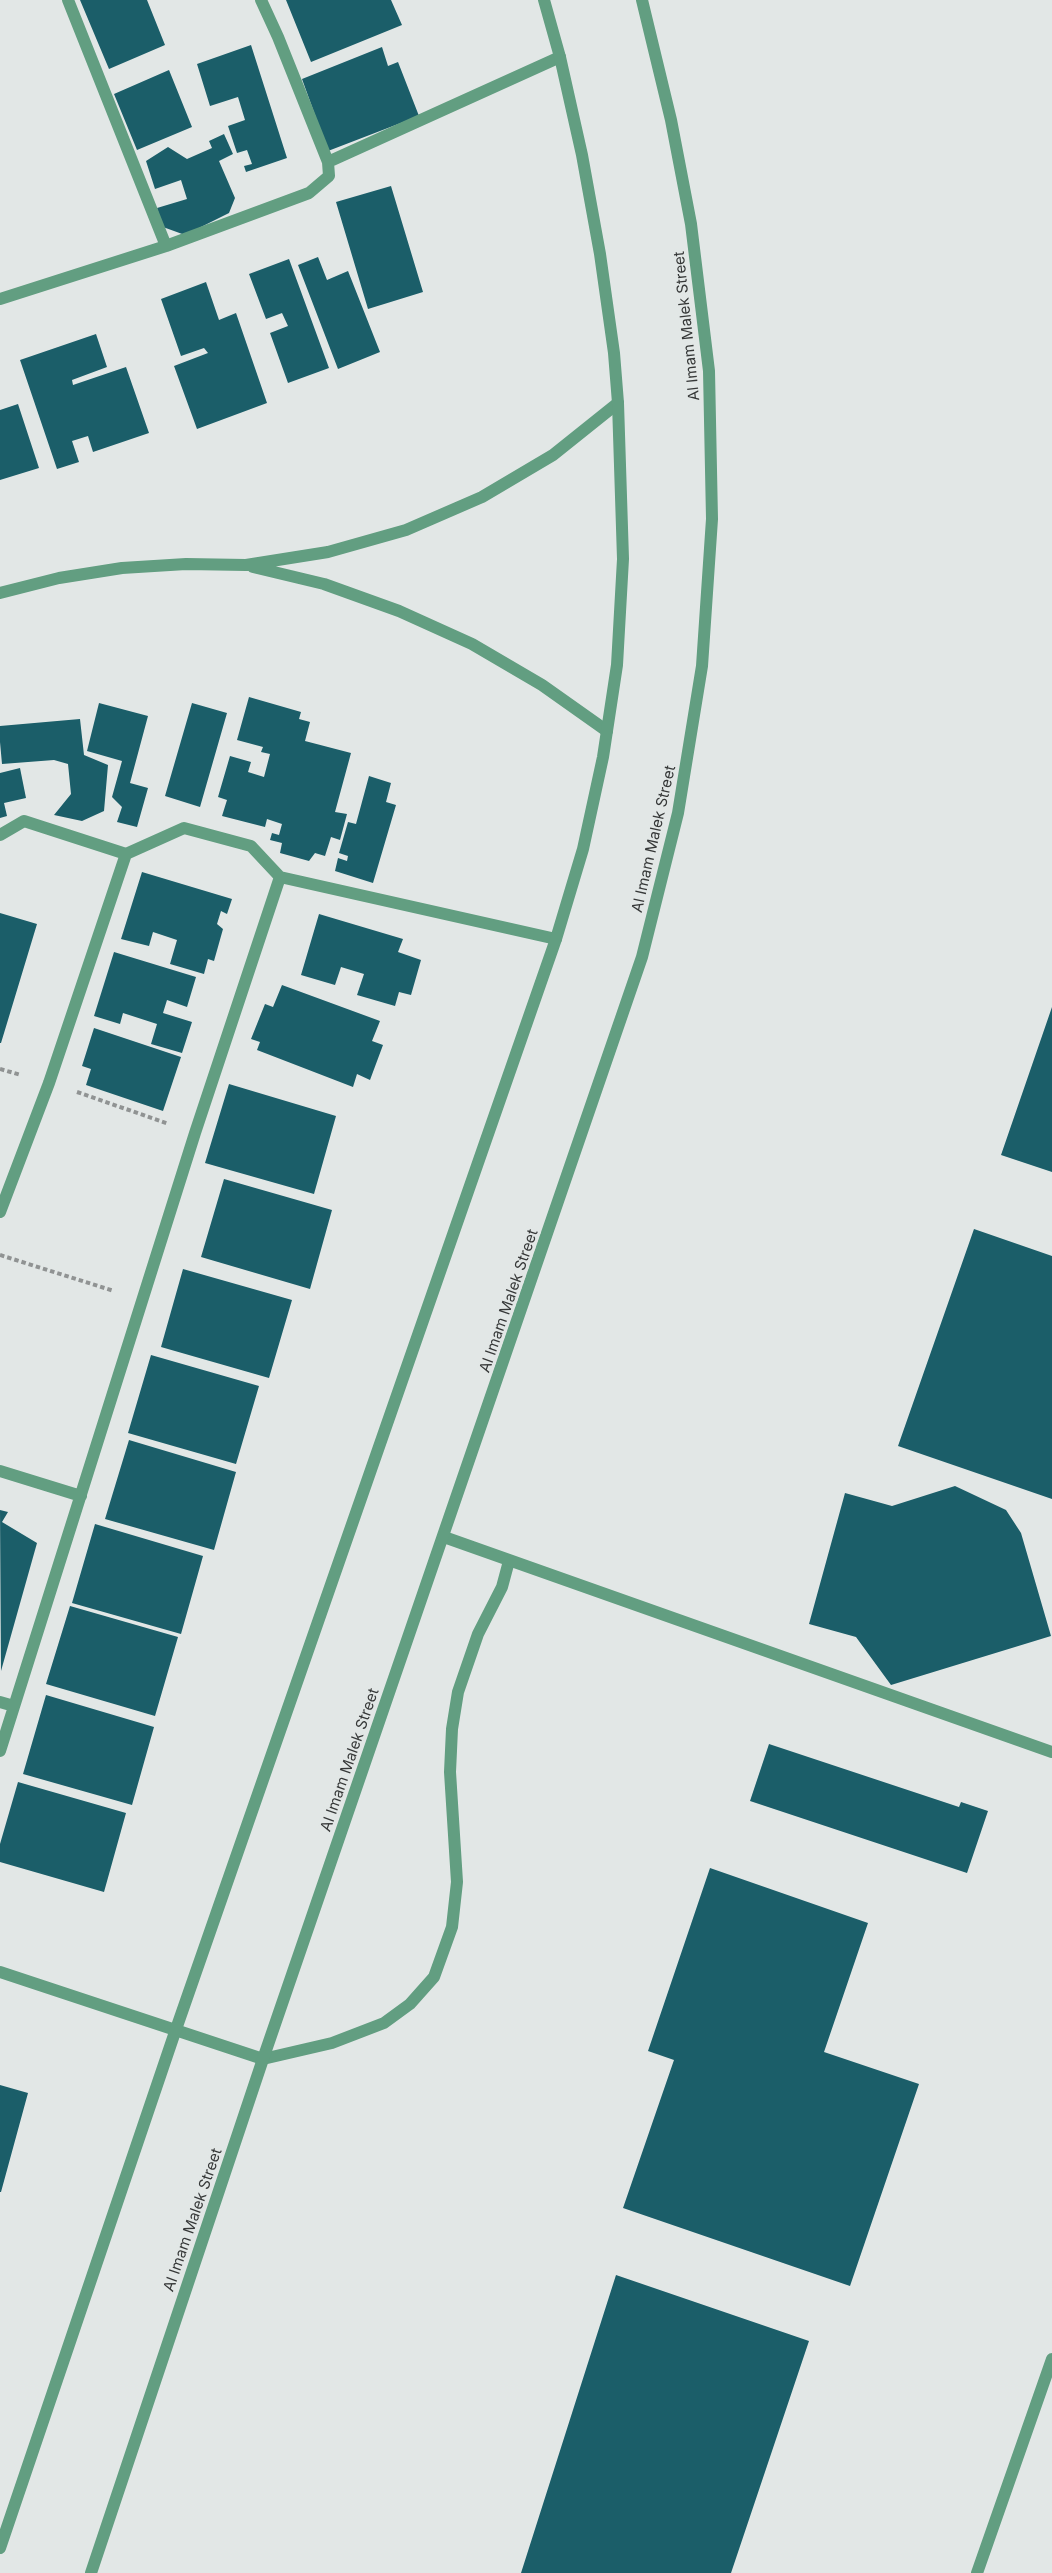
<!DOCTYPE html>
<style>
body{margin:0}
canvas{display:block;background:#e2e7e6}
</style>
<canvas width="1052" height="2573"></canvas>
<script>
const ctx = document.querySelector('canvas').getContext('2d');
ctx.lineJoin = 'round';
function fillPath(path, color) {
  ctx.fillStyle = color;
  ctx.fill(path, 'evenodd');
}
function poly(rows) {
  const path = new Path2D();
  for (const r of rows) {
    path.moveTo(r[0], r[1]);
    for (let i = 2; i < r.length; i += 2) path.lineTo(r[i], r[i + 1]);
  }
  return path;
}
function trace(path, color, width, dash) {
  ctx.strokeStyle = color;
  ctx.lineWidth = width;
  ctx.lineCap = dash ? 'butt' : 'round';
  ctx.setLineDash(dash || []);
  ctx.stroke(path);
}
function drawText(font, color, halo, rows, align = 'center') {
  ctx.font = font + ' Inter,sans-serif';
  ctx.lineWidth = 6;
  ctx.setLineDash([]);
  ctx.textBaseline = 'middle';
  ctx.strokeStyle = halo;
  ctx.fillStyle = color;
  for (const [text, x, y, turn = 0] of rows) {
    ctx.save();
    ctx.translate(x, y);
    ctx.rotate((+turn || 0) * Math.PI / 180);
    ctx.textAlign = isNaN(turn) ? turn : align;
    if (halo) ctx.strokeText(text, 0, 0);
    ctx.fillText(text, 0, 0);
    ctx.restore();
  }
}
fillPath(poly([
 [80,0,147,0,165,45,109,69],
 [286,0,391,0,402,25,311,62],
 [251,45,287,158,246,172,244,166,252,164,247,150,237,153,228,126,245,120,238,97,210,106,197,64],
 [382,47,388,66,398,62,419,116,328,151,302,79],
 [169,70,192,127,137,150,114,94],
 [224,134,233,154,219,161,235,198,229,213,185,235,163,227,157,208,187,199,181,180,155,189,146,161,168,147,187,159,212,148,209,141],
 [391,186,423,292,368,309,336,202],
 [318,257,327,280,348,271,380,352,338,369,298,265],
 [289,259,329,368,288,383,270,333,288,326,282,313,266,319,249,274],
 [206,282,219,320,236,313,267,403,197,429,174,366,208,353,204,348,181,356,161,299],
 [96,334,107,367,72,380,73,385,126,367,149,433,93,452,88,436,72,441,79,462,57,469,20,360],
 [18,404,39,468,0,480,0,410],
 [249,697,301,712,299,719,310,722,305,741,351,753,335,812,347,814,340,840,331,837,325,856,315,853,309,861,280,853,282,843,270,840,272,833,279,835,282,824,267,819,265,827,222,816,227,800,218,797,230,756,251,762,248,772,264,777,270,754,261,752,263,747,237,740],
 [99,703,148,716,130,783,148,788,137,827,117,822,122,807,112,797,122,761,87,751],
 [192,703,227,713,200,807,165,796],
 [80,719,84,755,108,765,104,811,82,821,54,815,71,794,68,764,54,760,2,764,0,742,0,726],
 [20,768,26,798,4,803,7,816,0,818,0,773],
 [369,776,391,783,386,802,396,805,373,883,335,871,338,858,347,861,348,856,339,853,348,822,356,824],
 [142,872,232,899,227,914,221,911,217,924,223,929,214,961,208,959,204,974,170,964,177,940,153,932,149,946,121,939],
 [0,913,37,924,1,1043,0,1043],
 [319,914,403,939,398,952,421,960,411,995,399,992,395,1006,357,995,364,974,341,967,335,985,301,975],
 [114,952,196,977,187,1007,167,1000,163,1013,192,1022,182,1053,151,1044,157,1024,123,1013,120,1024,94,1016],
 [282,985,380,1021,372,1041,383,1045,370,1080,357,1074,353,1087,257,1050,260,1042,251,1039,265,1004,273,1007],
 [1052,1007,1052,1172,1001,1155],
 [94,1028,181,1057,163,1111,86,1085,91,1069,82,1066],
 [229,1084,336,1116,314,1194,205,1163],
 [224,1179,332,1210,310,1289,201,1257],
 [974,1229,1052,1256,1052,1499,898,1446],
 [183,1269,292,1300,269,1378,161,1347],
 [151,1355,259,1386,236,1464,128,1433],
 [129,1440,236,1472,214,1550,105,1519],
 [955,1486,1006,1510,1021,1533,1051,1636,891,1685,856,1637,809,1624,845,1493,892,1506],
 [0,1510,8,1512,2,1522,37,1543,1,1671],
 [95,1524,203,1556,181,1634,72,1603],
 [70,1606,178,1637,155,1716,46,1684],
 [46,1695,154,1727,132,1805,23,1774],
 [769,1744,959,1807,961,1802,988,1811,967,1873,750,1801],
 [18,1782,126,1813,104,1892,0,1862,0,1844],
 [710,1868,868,1923,824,2052,919,2084,850,2286,623,2208,674,2060,648,2051],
 [0,2085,28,2093,1,2192,0,2192],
 [616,2275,809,2341,731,2573,521,2573]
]), '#1b5e69');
trace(poly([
 [0,1069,21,1075],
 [77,1092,169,1124],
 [0,1255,114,1291]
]), '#909393', 4, [4.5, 3]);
trace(poly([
 [263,2059,332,2043,384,2023,410,2004,434,1977,452,1927,457,1882,450,1772,452,1729,458,1692,478,1634,502,1587,509,1561]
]), '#629e81', 12);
trace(poly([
 [68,0,166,246],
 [261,0,278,37,328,162],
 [0,299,166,246,309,193,329,176,328,162,560,57],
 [253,567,324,584,399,611,472,644,542,685,607,731],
 [0,593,59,578,122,568,186,564,246,565,328,552,406,530,482,497,553,455,618,403],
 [0,835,24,821,126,854,184,828,251,846,280,877,556,939],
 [0,1212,49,1083,126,854],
 [0,1471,81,1496],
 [444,1537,1052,1752],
 [0,1702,14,1706],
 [0,1751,195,1133,280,877],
 [0,1972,263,2059],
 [977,2573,1052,2359]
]), '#629e81', 12);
trace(poly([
 [0,2548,175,2032,556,939,583,849,603,757,617,665,623,559,618,403,614,353,600,254,582,155,560,57,544,0],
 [91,2573,263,2059,642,957,678,813,702,666,712,519,709,371,691,224,671,120,642,0]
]), '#629e81', 12);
drawText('15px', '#363838', '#e2e7e6', [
 ["Al Imam Malek Street",687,326,-96],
 ["Al Imam Malek Street",654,839,-77],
 ["Al Imam Malek Street",509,1301,-71],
 ["Al Imam Malek Street",350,1760,-71],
 ["Al Imam Malek Street",193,2220,-71]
]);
</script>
